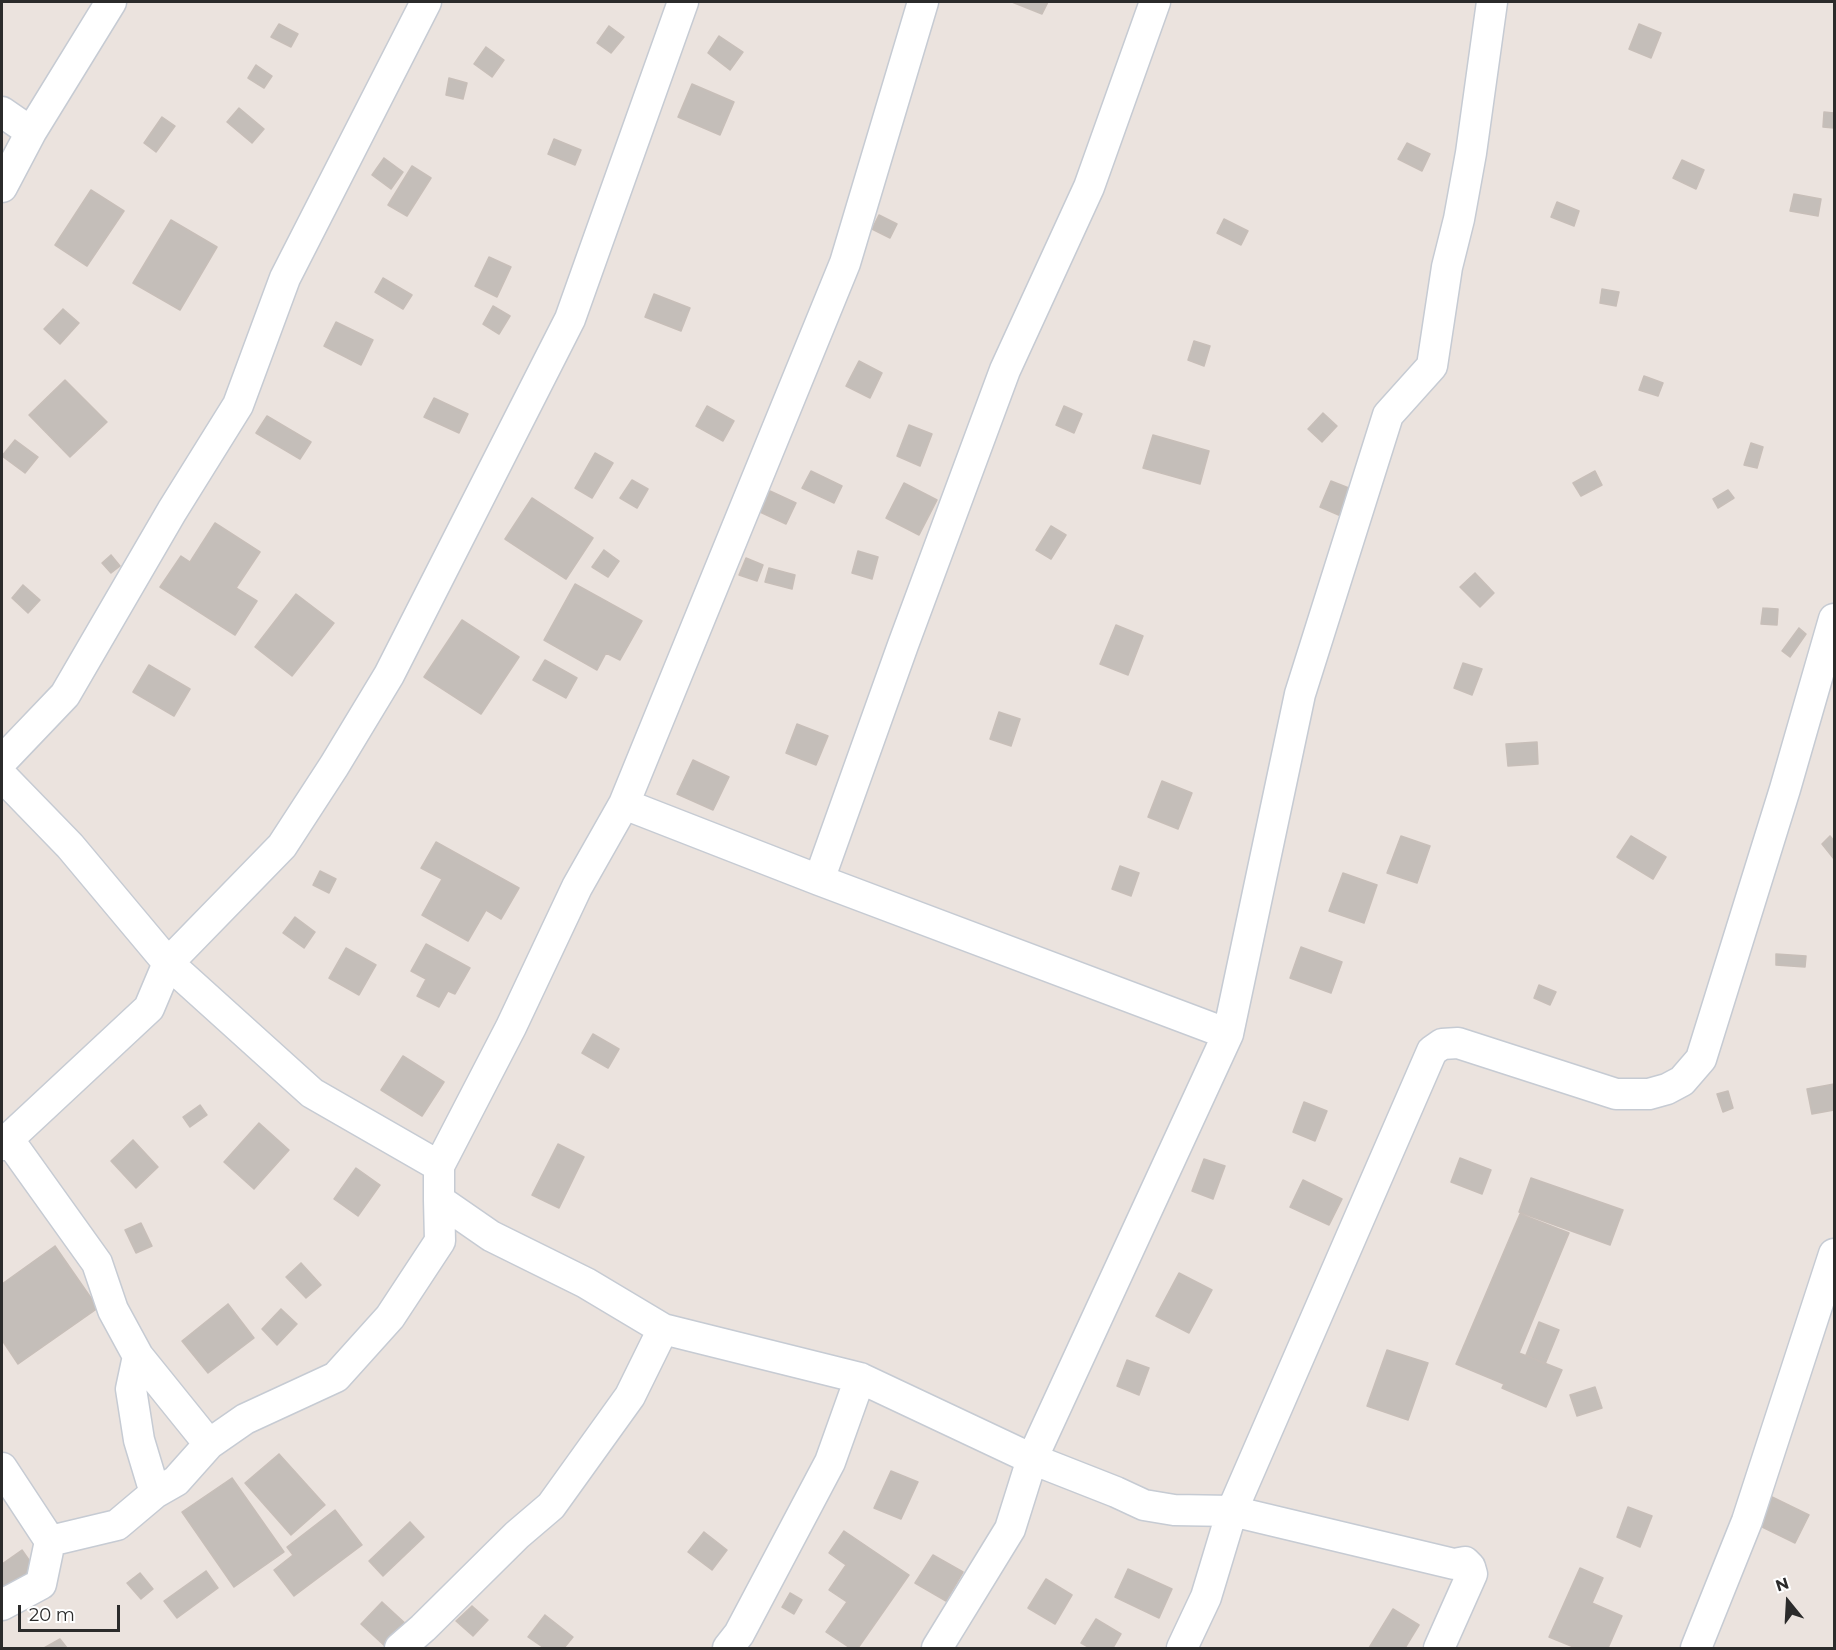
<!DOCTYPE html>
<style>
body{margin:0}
#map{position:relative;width:1836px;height:1650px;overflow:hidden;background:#ebe3de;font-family:Montserrat,sans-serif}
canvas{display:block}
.frame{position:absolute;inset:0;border:3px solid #2b2b2b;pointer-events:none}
.north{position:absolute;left:1758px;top:1572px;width:60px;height:60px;-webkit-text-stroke:4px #fff;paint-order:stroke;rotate:342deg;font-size:16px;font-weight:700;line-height:24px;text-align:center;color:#2b2b2b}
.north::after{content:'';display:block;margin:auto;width:21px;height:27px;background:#2b2b2b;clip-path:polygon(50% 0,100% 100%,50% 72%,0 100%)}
.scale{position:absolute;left:18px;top:1605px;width:102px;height:27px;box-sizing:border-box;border:3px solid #2b2b2b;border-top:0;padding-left:8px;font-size:18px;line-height:21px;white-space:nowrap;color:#2b2b2b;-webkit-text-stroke:4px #fff;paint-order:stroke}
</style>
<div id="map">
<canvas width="1836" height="1650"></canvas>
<div class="frame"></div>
<div class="north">N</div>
<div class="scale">20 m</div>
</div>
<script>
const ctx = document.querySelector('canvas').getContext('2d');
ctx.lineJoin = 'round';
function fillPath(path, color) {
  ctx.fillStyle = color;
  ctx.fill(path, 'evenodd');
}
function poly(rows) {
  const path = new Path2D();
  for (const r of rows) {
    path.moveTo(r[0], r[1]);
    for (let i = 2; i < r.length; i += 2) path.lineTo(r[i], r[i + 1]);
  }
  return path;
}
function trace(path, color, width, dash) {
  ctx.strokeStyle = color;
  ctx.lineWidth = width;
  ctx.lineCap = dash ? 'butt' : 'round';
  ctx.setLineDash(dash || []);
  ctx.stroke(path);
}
const building = poly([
 [1012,2,1048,2,1042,14,1012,2],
 [279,24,298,34,291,47,271,37,279,24],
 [1639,24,1661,33,1651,58,1629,49,1639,24],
 [609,26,624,37,611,53,597,43,609,26],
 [719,36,743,52,730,70,708,53,719,36],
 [486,47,504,60,492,77,474,64,486,47],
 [256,65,272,76,264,88,248,78,256,65],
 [449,78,467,83,463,99,446,95,449,78],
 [692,84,734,102,720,135,678,117,692,84],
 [239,108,264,129,252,143,227,122,239,108],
 [1824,112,1834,113,1834,128,1823,127,1824,112],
 [162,117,175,126,156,152,144,143,162,117],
 [554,139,581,150,575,165,548,154,554,139],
 [1407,143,1430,154,1422,171,1398,159,1407,143],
 [384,158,403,172,391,189,372,175,384,158],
 [1682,160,1704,170,1696,189,1673,178,1682,160],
 [412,166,431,178,407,216,388,205,412,166],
 [91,190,124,211,87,266,55,245,91,190],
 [1794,194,1821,199,1818,216,1790,211,1794,194],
 [1557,202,1579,211,1574,226,1551,217,1557,202],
 [879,215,897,224,890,238,872,229,879,215],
 [1224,219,1248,231,1241,245,1217,233,1224,219],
 [171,220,217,247,180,310,133,283,171,220],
 [489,257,511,267,497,297,475,286,489,257],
 [383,278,412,295,403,309,375,292,383,278],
 [1602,289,1619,292,1616,306,1600,303,1602,289],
 [654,294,690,308,681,331,645,317,654,294],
 [493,306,510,316,499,334,483,324,493,306],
 [63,309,79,323,60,344,44,329,63,309],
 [336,322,373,340,361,365,324,346,336,322],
 [1194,341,1210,346,1204,366,1188,360,1194,341],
 [859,361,882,373,870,398,846,386,859,361],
 [1644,376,1663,383,1658,396,1639,390,1644,376],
 [65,380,107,422,70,457,29,415,65,380],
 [434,398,468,414,459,433,424,417,434,398],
 [707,406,734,421,723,441,696,426,707,406],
 [1064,406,1082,414,1074,433,1056,425,1064,406],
 [1323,413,1337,426,1322,442,1308,429,1323,413],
 [267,416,311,442,300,459,256,433,267,416],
 [909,425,932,434,920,466,897,456,909,425],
 [1153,435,1209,451,1200,484,1143,468,1153,435],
 [15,440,38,457,25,473,2,456,15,440],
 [1751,443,1763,447,1757,468,1744,465,1751,443],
 [595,453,613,463,592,498,575,488,595,453],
 [811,471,842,486,834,503,802,488,811,471],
 [1595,471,1602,485,1581,496,1573,483,1595,471],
 [632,480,648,489,637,508,620,498,632,480],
 [1331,481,1359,492,1348,519,1320,507,1331,481],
 [904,483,937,500,919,535,886,518,904,483],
 [1728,490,1734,498,1718,508,1713,499,1728,490],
 [770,491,796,503,786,524,760,512,770,491],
 [532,498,593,538,566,579,505,539,532,498],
 [215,523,260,552,236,588,257,601,235,635,160,587,181,556,190,562,215,523],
 [1051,526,1066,535,1051,559,1036,550,1051,526],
 [604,550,619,561,608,577,592,567,604,550],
 [858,551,878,557,872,579,852,573,858,551],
 [111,555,120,566,111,573,102,563,111,555],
 [746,558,763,565,757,581,739,575,746,558],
 [769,568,795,575,792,589,765,582,769,568],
 [1475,573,1494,593,1480,607,1460,587,1475,573],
 [575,584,642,621,620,660,606,653,597,670,544,640,575,584],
 [23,585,40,600,28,613,12,598,23,585],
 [296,594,334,623,292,676,255,647,296,594],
 [1763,608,1778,609,1777,625,1761,624,1763,608],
 [462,620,519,657,481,714,424,677,462,620],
 [1116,625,1143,636,1128,675,1100,664,1116,625],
 [1799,628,1806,634,1790,657,1782,651,1799,628],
 [545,660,577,678,566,698,533,680,545,660],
 [1463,663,1482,669,1472,695,1454,688,1463,663],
 [149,665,190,689,174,716,133,692,149,665],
 [999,712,1020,719,1011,746,990,739,999,712],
 [797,724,828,736,816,765,786,753,797,724],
 [1537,742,1538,764,1508,766,1506,744,1537,742],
 [693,760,729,777,713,810,677,794,693,760],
 [1162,781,1192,793,1178,829,1148,817,1162,781],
 [1401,836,1430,846,1417,883,1387,873,1401,836],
 [1631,836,1666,857,1653,879,1617,857,1631,836],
 [1830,836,1834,841,1834,859,1822,844,1830,836],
 [436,842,519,888,501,919,486,910,468,941,422,915,442,879,421,868,436,842],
 [1120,866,1139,873,1131,896,1112,889,1120,866],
 [320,871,336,879,329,893,313,885,320,871],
 [1343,873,1377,885,1364,923,1329,911,1343,873],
 [295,917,315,932,304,948,283,933,295,917],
 [426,944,470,968,455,994,448,991,439,1007,417,996,426,979,411,971,426,944],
 [1301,947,1342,962,1331,993,1290,978,1301,947],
 [346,948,376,965,359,995,329,978,346,948],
 [1776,954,1806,956,1805,967,1776,965,1776,954],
 [1539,985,1556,992,1550,1005,1534,998,1539,985],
 [593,1034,619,1049,608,1068,582,1053,593,1034],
 [403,1056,444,1082,422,1116,381,1090,403,1056],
 [1834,1084,1834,1110,1812,1114,1807,1089,1834,1084],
 [1728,1091,1733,1108,1723,1112,1717,1094,1728,1091],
 [1304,1102,1327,1111,1315,1141,1293,1132,1304,1102],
 [200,1105,207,1115,190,1127,183,1117,200,1105],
 [259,1123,289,1150,254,1189,224,1162,259,1123],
 [133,1140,158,1167,136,1188,111,1161,133,1140],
 [558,1144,584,1157,559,1208,532,1195,558,1144],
 [1460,1158,1491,1170,1482,1194,1451,1182,1460,1158],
 [1204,1159,1225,1166,1213,1199,1192,1191,1204,1159],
 [356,1168,380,1185,358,1216,334,1199,356,1168],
 [1531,1178,1623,1210,1610,1245,1519,1212,1531,1178],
 [1303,1180,1342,1199,1329,1225,1290,1207,1303,1180],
 [1520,1214,1569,1233,1519,1353,1562,1370,1546,1407,1502,1388,1504,1384,1456,1364,1520,1214],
 [141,1223,152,1246,136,1253,125,1230,141,1223],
 [55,1246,98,1308,18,1364,2,1340,2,1284,55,1246],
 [301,1263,321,1285,306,1298,286,1277,301,1263],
 [1179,1273,1212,1290,1189,1333,1156,1316,1179,1273],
 [228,1304,254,1338,208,1373,182,1341,228,1304],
 [281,1309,297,1324,277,1345,262,1329,281,1309],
 [1539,1322,1559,1330,1545,1364,1526,1355,1539,1322],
 [1387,1350,1428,1363,1408,1420,1367,1406,1387,1350],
 [1127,1360,1149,1368,1139,1395,1117,1386,1127,1360],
 [1595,1387,1602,1408,1577,1416,1570,1395,1595,1387],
 [279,1454,325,1505,291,1535,245,1483,279,1454],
 [891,1471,918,1482,901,1519,874,1508,891,1471],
 [232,1478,284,1552,234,1587,182,1512,232,1478],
 [1768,1495,1809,1515,1795,1543,1754,1523,1768,1495],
 [1628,1507,1652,1516,1640,1547,1617,1537,1628,1507],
 [335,1510,362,1545,294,1596,274,1570,293,1555,287,1547,335,1510],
 [410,1522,424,1537,383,1576,369,1561,410,1522],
 [844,1531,909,1575,858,1648,850,1648,826,1632,847,1602,829,1590,846,1565,829,1553,844,1531],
 [704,1532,727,1550,712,1570,688,1552,704,1532],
 [22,1550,36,1570,2,1595,2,1564,22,1550],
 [933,1555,963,1572,946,1601,915,1583,933,1555],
 [1580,1568,1603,1578,1592,1603,1622,1616,1608,1648,1576,1648,1549,1637,1580,1568],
 [1128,1569,1172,1589,1159,1618,1115,1597,1128,1569],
 [206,1571,218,1588,177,1618,164,1601,206,1571],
 [140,1573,153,1589,141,1599,127,1583,140,1573],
 [1046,1579,1072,1595,1055,1624,1028,1608,1046,1579],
 [790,1593,802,1600,794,1614,782,1607,790,1593],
 [382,1602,408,1626,387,1648,361,1624,382,1602],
 [472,1606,488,1620,473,1636,456,1621,472,1606],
 [1393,1609,1419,1625,1405,1648,1369,1648,1393,1609],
 [545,1615,573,1637,564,1648,544,1648,528,1637,545,1615],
 [1096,1619,1121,1634,1113,1648,1090,1648,1081,1643,1096,1619],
 [60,1639,67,1648,44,1648,60,1639]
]);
fillPath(building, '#c4beb9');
trace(building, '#c7beb8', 1.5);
const street = poly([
 [2,112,31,132],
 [2,187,31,132,111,2],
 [2,761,65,695,172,511,238,405,285,278,426,2],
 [2,776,70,846,168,963,312,1093,439,1166,439,1200,491,1236,586,1283,663,1329,860,1378,1032,1459,1116,1492,1144,1505,1174,1510,1232,1511,1454,1564,1465,1562,1470,1567,1472,1574,1439,1648],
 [624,804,819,880,1228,1034],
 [819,880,903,645,1005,370,1089,187,1155,2],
 [9,1140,97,1263,113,1310,138,1356,131,1389,139,1440,155,1493],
 [2,1145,149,1008,168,963,282,846,334,766,389,675,570,319,683,2],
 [439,1166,511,1027,577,887,624,804,845,263,923,2],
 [138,1356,209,1444],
 [2,1468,50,1541],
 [2,1605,41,1584,50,1541,117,1525,155,1493,176,1481,209,1444,245,1419,336,1377,390,1317,440,1241,439,1200],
 [400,1648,423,1628,517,1535,551,1506,630,1396,663,1329],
 [728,1648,739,1634,830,1462,860,1378],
 [937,1648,1010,1529,1032,1459,1228,1034,1300,694,1388,415,1432,366,1447,267,1459,219,1471,153,1492,2],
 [1182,1648,1206,1597,1232,1511,1432,1051,1442,1044,1458,1043,1616,1094,1649,1094,1667,1089,1682,1081,1701,1059,1785,789,1834,619],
 [1696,1648,1747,1521,1834,1254]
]);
trace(street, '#c6cbd3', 33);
trace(street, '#fff', 30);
</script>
